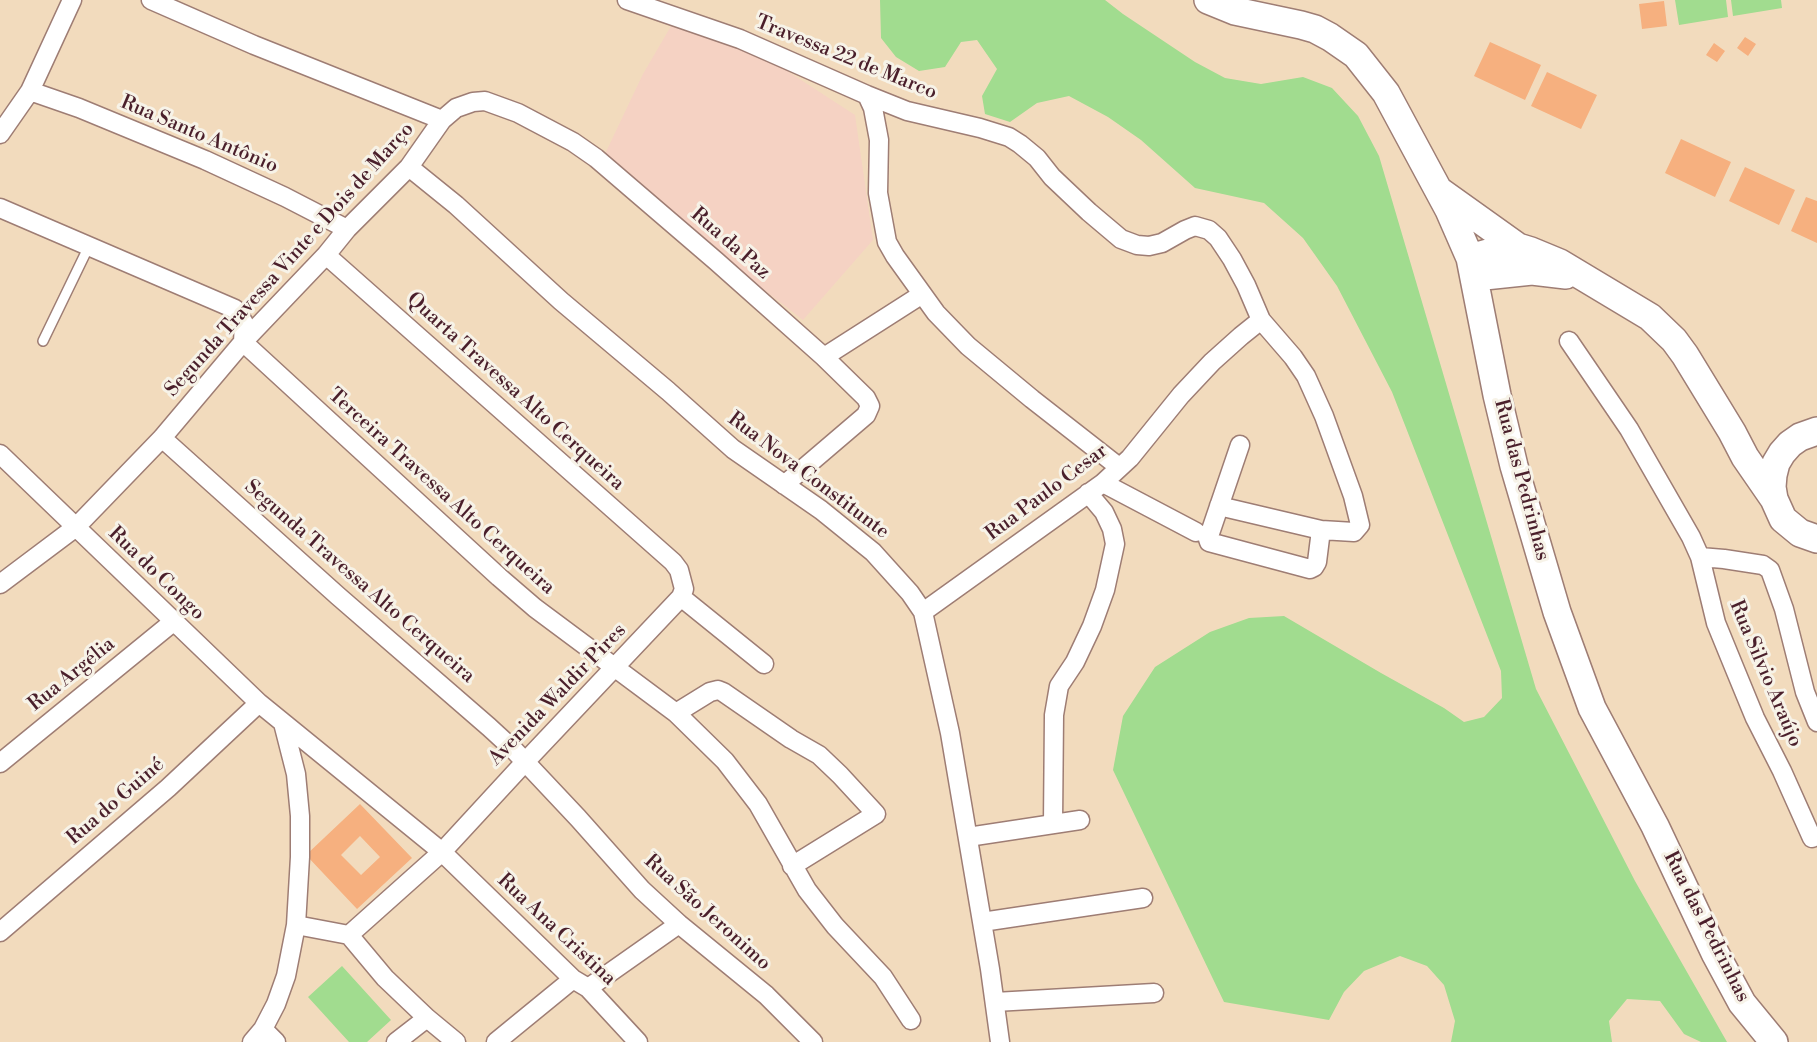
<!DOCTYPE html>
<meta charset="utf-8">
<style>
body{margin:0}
canvas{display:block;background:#f2dbbd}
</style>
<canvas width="1817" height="1042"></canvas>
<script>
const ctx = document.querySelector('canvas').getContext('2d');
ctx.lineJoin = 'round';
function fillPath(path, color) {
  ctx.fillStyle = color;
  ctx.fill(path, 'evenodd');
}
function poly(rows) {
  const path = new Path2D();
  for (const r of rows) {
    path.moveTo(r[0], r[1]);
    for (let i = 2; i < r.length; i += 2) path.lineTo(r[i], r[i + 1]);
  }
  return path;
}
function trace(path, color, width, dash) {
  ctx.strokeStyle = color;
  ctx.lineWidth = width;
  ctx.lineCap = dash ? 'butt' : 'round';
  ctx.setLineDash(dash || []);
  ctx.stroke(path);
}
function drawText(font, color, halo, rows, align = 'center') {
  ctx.font = font + ' "Libre Bodoni",serif';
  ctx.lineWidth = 6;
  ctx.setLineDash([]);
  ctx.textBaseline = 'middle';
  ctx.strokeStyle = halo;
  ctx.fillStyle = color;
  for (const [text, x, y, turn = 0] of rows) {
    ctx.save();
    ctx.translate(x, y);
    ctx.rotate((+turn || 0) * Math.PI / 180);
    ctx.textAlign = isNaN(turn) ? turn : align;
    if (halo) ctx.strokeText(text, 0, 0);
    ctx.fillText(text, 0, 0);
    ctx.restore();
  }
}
fillPath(poly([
 [671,26,761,54,855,115,873,240,803,320,661,210,604,156,643,74]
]), '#f5d2c3');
fillPath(poly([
 [880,0,1105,0,1123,14,1195,62,1225,78,1261,84,1303,77,1332,88,1358,116,1379,156,1536,689,1635,881,1727,1042,1701,1042,1684,1034,1660,1001,1627,999,1609,1021,1612,1042,1451,1042,1455,1021,1444,985,1427,966,1400,956,1364,971,1344,992,1329,1020,1224,1002,1113,770,1123,716,1155,667,1210,632,1249,618,1284,616,1381,673,1444,708,1464,722,1484,717,1502,698,1501,671,1392,392,1337,286,1303,238,1264,203,1195,188,1141,140,1108,117,1069,96,1037,103,1010,122,985,114,982,96,997,69,977,40,961,42,945,67,919,71,896,57,881,38],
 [1675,0,1726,0,1728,17,1679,25],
 [1731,0,1781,0,1782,8,1733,16],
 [342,966,391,1020,367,1042,349,1042,308,997]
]), '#a1dc8f');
fillPath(poly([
 [1664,1,1667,26,1642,29,1639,4],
 [1745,37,1756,44,1748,56,1737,48],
 [1490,42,1541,65,1525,100,1474,76],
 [1714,43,1725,51,1717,62,1706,55],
 [1547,72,1597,95,1581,129,1531,106],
 [1681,139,1731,162,1715,197,1665,173],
 [1745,167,1795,190,1779,225,1729,201],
 [1806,197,1817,201,1817,243,1791,231],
 [360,804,412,858,357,909,306,855],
 [360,836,380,857,361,875,341,855]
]), '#f6b07f');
const lane = poly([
 [43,341,89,246]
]);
const street = poly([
 [627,0,740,39,867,95,907,111,980,128,1009,137,1020,144,1037,158,1052,177,1089,212,1121,239,1137,245,1149,246,1162,243,1185,230,1195,226,1209,230,1218,238,1232,259,1246,285,1261,320,1293,357,1306,376,1324,416,1353,496,1360,525,1354,532,1321,530,1219,506],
 [30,91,79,108,205,160,285,197,347,229],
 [867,95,873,108,879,140,878,193,887,242,895,256,936,313,968,346,1032,399,1119,467],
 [442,120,456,108,473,102,485,101,518,113,573,142,596,158,716,261,824,357,866,398,870,406,866,415,784,485],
 [0,134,30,91,72,0],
 [409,167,456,205,561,301,668,391,733,449,821,510,873,552,910,593,923,612,950,733,990,969,1000,1042],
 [0,208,235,309,244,323,243,342,499,577,535,608,676,713,725,761,758,804,807,890,835,926,883,977,911,1020],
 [326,255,673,562,679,570,684,589,681,597,525,762,442,852,349,935],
 [1569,341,1629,429,1691,537,1700,557,1716,623,1734,667,1755,718,1782,771,1812,838],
 [824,357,921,295],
 [162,438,338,596,489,727,514,750,578,818,642,890,679,924,766,995,813,1042],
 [1240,445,1208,539,1209,542,1310,569,1314,567,1317,562,1321,530],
 [0,454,259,703,442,852,573,979,588,988,638,1042],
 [1103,483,1196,532],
 [1700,557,1724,559,1763,565,1770,570,1784,609,1805,692,1817,722],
 [0,584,76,527,162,438,243,342,326,255,347,229,409,167,442,120,254,45,151,0],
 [681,597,764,664],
 [923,612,1103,483,1130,458,1181,395,1212,362,1241,336,1261,320],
 [676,713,710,692,718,690,723,692,791,739,819,755,840,775,876,814,792,866],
 [0,763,173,622],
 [1053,823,1054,715,1059,686,1075,662,1092,626,1105,590,1115,544,1112,529,1104,512,1088,493],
 [968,837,1080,820],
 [982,922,1143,898],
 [296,925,349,935],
 [0,932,168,788,259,703],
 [349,935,385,978,427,1018,456,1042],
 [588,988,679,924],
 [995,1002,1154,993],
 [263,1029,276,1042],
 [252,1042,263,1029,276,1004,286,976,296,925,300,857,300,816,296,774,283,723],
 [396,1042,427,1018],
 [496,1042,573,979]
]);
const secondary = poly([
 [1208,0,1235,11,1301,25,1315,29,1330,37,1356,55,1386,93,1449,210,1470,258,1497,395,1514,466,1557,612,1592,708,1655,826,1715,953,1742,1003,1774,1042],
 [1441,192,1518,247],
 [1470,258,1509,247,1518,247,1531,251,1560,263,1650,317,1674,340,1685,355,1732,432,1745,457,1774,499],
 [1475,277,1532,271,1566,275],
 [1817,431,1800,437,1790,444,1782,453,1776,463,1773,475,1772,487,1774,499,1783,519,1800,533,1817,539]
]);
trace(lane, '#9e7d74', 12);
trace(street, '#9e7d74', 21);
trace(secondary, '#9e7d74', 30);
trace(lane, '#fff', 9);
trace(street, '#fff', 18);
trace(secondary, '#fff', 27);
drawText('20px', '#4a1f2b', '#f7f3e8', [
 ["Travessa 22 de Marco",846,58,22],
 ["Rua Santo Antônio",199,135,23],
 ["Rua da Paz",730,244,41],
 ["Segunda Travessa Vinte e Dois de Março",290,260,-48],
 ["Quarta Travessa Alto Cerqueira",515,392,42],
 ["Rua Nova Constitunte",808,476,37],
 ["Rua das Pedrinhas",1521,480,75],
 ["Terceira Travessa Alto Cerqueira",441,492,42],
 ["Rua Paulo Cesar",1047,493,-37],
 ["Rua do Congo",156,574,44],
 ["Segunda Travessa Alto Cerqueira",359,582,41],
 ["Rua Silvio Araújo",1765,674,67],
 ["Rua Argélia",72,675,-39],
 ["Avenida Waldir Pires",558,695,-46],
 ["Rua do Guiné",116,802,-41],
 ["Rua São Jeronimo",707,913,42],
 ["Rua das Pedrinhas",1706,927,63],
 ["Rua Ana Cristina",556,930,43]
]);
</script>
